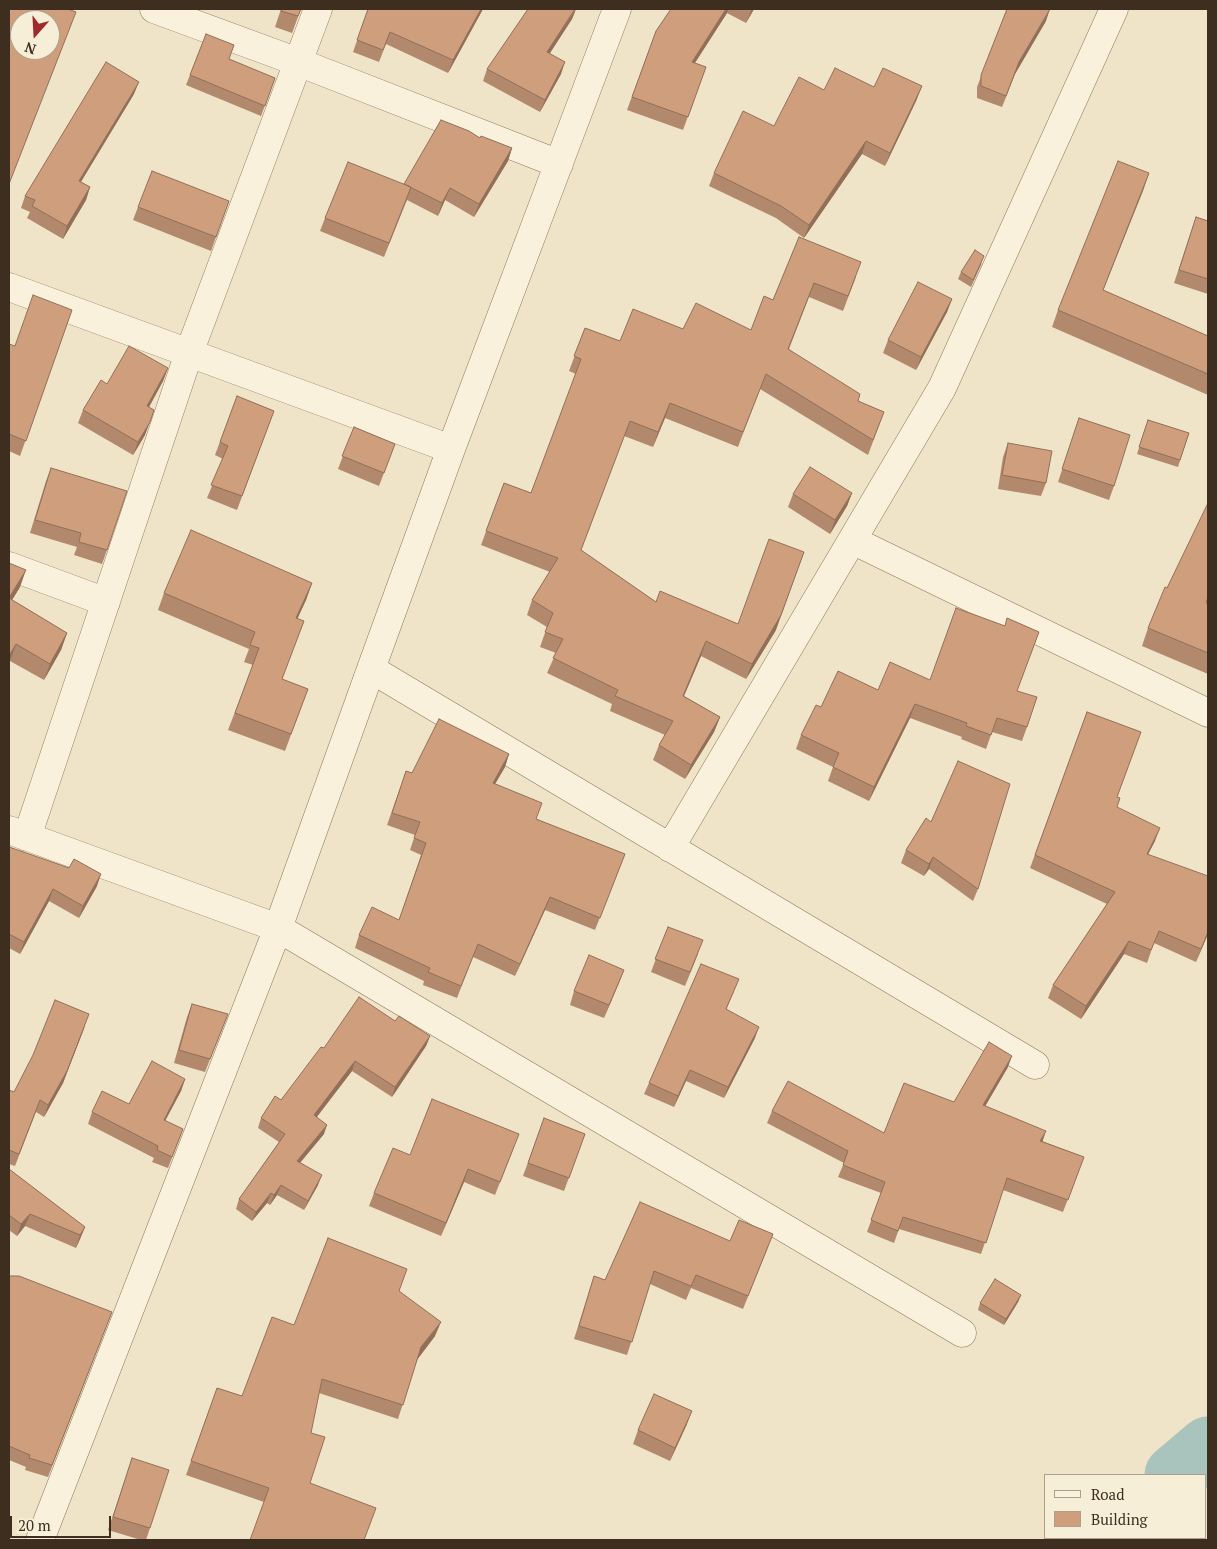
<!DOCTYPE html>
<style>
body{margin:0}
#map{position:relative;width:1217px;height:1549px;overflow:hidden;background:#f0e4c8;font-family:"PT Serif",serif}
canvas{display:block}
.frame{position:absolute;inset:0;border:10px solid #3d2e20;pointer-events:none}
.legend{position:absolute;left:1044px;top:1474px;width:162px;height:65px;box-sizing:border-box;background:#f7eed8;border:1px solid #ada18e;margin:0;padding:6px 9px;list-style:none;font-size:15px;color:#3d2e20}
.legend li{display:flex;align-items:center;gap:10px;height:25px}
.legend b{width:25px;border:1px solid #ada18e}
.north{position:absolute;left:10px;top:10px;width:50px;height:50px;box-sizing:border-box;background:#f7eed8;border:1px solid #ada18e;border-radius:50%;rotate:199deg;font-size:14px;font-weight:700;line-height:20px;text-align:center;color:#3d2e20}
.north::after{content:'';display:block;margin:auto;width:18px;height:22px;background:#9e2a2b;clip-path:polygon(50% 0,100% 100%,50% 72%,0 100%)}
.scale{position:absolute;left:10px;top:1516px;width:101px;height:22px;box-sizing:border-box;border:2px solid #3d2e20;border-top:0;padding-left:6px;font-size:15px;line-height:18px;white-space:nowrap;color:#3d2e20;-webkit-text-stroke:4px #f7eed8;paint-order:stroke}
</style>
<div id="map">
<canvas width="1217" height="1549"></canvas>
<div class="frame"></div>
<ul class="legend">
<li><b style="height:6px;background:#faf1dc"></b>Road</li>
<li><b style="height:14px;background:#cf9f7d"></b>Building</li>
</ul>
<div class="north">N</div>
<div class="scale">20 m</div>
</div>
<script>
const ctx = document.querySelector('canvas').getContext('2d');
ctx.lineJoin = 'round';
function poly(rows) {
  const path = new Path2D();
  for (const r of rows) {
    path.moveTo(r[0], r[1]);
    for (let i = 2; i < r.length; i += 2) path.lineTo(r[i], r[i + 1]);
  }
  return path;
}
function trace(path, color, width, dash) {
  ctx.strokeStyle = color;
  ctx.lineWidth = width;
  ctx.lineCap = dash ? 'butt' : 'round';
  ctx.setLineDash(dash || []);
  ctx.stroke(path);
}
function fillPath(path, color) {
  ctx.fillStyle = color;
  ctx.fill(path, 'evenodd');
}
trace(poly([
 [1175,1475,1208,1447],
 [1097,1540,1100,1538]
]), '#a9c4bc', 61);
const street = poly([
 [154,9,298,62,559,164],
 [9,287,451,449],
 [852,540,1208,713],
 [9,566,106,602],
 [371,669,1035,1065],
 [9,830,278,928,962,1333],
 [27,837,189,353,318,9],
 [670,848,942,388,1114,9],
 [40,1540,278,928,371,669,451,449,617,9]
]);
trace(street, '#8d765c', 29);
trace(street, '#faf1dc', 28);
fillPath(poly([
 [281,9,301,9,292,33,275,27],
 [368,9,483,9,448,73,386,44,379,62,353,52],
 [576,9,572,19,549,54,561,74,540,112,483,81,487,69],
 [671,9,754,9,746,23,727,13,695,63,706,67,683,130,627,110,656,31],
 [1007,9,1046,21,1015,74,1002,107,977,98,977,87],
 [206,34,229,59,275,78,261,116,186,85],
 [874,87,917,99,885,166,862,154,804,238,776,218,709,186,714,173,774,126,824,90],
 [134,94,81,182,90,187,86,200,63,239,27,218,30,212,21,208,25,196],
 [480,138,512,148,508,161,474,217,445,200,438,216,407,200,384,257,320,231,325,218,404,184],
 [1149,173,1103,290,1208,336,1208,395,1052,327,1058,310],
 [229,201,211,251,133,220,138,207],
 [1196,217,1208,221,1208,294,1174,283],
 [799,237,856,277,843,311,809,297,789,349,858,401,884,412,868,455,760,389,738,447,665,418,653,447,624,436,581,550,656,602,738,624,776,630,746,679,701,656,684,696,720,717,714,732,685,779,653,760,659,745,665,735,610,711,612,704,547,673,556,653,540,647,547,627,527,615,532,600,550,572,481,545,504,483,531,493,576,374,569,371,585,328,620,341,683,329,751,330,773,300],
 [982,263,971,287,958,279,961,272],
 [952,299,947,312,916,370,883,353,888,340],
 [72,310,20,456,9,451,9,344,14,346],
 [168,368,163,381,149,407,145,435,133,455,78,423,83,410,107,384],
 [237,396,274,411,237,510,207,498,223,459,215,455],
 [1079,418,1114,486,1109,500,1058,482],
 [1148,420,1189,433,1178,467,1137,454],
 [354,427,395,444,379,486,338,469],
 [1008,443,1046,483,1041,496,998,489,1003,457],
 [51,468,107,550,102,564,74,555,77,547,30,533,46,481],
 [852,493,847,506,830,534,788,507,793,494],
 [9,563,20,587,12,600,67,633,61,650,44,680,10,661],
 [312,583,306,600,297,619,282,679,308,689,285,751,228,730,253,665,244,662,249,649,158,610,164,593],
 [1206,603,1208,604,1208,674,1142,646,1148,628],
 [930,680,1017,691,1027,727,1022,741,992,732,986,749,961,739,962,737,910,718,869,801,828,781,833,767,796,749,801,735,821,707,878,690],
 [1087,712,1117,797,1117,807,1155,841,1148,854,1208,934,1196,962,1154,943,1147,963,1124,954,1081,1019,1048,998,1053,985,1107,904,1030,868],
 [509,754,505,767,495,784,536,819,625,854,595,930,545,910,515,976,473,957,457,998,423,985,424,981,355,948,359,935,399,920,421,855,410,850,415,835,387,825,406,771,412,773],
 [931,822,978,889,973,901,929,869,924,876,901,863,906,850],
 [9,847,97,886,79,918,49,901,20,954,9,948],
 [668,927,698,954,685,986,651,972],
 [624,970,604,1018,570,1005,574,991],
 [734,991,726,1010,755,1038,724,1098,686,1081,674,1107,644,1094,649,1083],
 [192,1004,228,1014,205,1072,174,1063,187,1017],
 [395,1021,430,1036,426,1046,392,1097,352,1071,317,1117,324,1134,300,1163,318,1185,304,1210,277,1195,270,1205,267,1203,252,1221,236,1209,239,1199,279,1142,258,1128,261,1118,281,1100,324,1048],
 [85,1026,63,1083,44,1117,36,1112,15,1166,9,1164,9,1090,14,1092],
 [1008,1067,985,1106,1042,1141,1084,1157,1063,1212,1003,1190,981,1254,899,1229,894,1243,867,1232,881,1193,838,1177,844,1163,767,1123,772,1111,884,1133,954,1102],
 [185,1079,181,1091,165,1121,183,1129,168,1168,152,1162,154,1158,88,1124,92,1112,129,1104],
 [544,1118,585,1134,564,1191,523,1176],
 [514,1147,495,1195,464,1182,441,1236,369,1206,374,1193,410,1155],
 [9,1169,85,1227,80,1239,76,1248,25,1226,17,1236,9,1230],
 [730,1241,768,1247,743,1309,691,1288,686,1300,650,1284,627,1355,574,1339,594,1276,605,1280],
 [9,1276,112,1312,48,1477,25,1470,26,1467,9,1460],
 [399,1291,435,1336,417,1360,398,1419,319,1393,264,1502,186,1475,217,1388,242,1396,294,1325],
 [1021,1295,1018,1302,1004,1325,978,1310,980,1303],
 [687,1424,670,1461,633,1444,638,1430],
 [132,1458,150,1528,146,1540,141,1540,108,1530]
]), '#b2896c');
fillPath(poly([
 [481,9,483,9,448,73,453,60],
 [576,9,572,19,543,64,547,52],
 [726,9,728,9,727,13,687,75,692,62],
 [752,9,754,9,746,23],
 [1050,9,1046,21,1015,74,1002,107,1019,62],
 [565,62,561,74,540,112,545,100],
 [139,82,134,94,74,193,79,181],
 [922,86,917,99,885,166,890,153],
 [866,141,862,154,804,238,809,225],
 [512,148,508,161,474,217,479,204],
 [1149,173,1143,191,1096,308,1103,290],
 [90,187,86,200,63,239,67,226],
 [450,188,445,200,438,216,442,203],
 [952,299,947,312,916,370,921,357],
 [168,368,163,381,142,420,147,406],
 [670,403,665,418,653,447,658,432],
 [150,422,145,435,133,455,138,442],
 [852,493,847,506,830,534,835,520],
 [804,552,776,630,746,679,752,664],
 [26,570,20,587,9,605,9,598],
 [312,583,306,600,290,635,296,618],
 [67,633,61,650,44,680,50,664],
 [706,641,701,656,678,710,683,696],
 [16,644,10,661,9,663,9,656],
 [915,704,910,718,869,801,874,787],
 [720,717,714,732,685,779,691,765],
 [509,754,505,767,488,796,493,783],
 [1160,828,1155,841,1142,866,1147,854],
 [933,857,929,869,924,876,929,864],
 [101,874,97,886,79,918,83,906],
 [53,889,49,901,20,954,24,942],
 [550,897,545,910,515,976,520,964],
 [1208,932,1208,934,1196,962,1201,949],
 [1129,941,1124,954,1081,1019,1086,1006],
 [624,970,619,983,604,1018,609,1005],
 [85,1026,63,1083,44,1117,48,1105],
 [759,1027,755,1038,724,1098,728,1087],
 [430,1036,426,1046,392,1097,395,1087],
 [1012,1056,1008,1067,979,1117,983,1105],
 [355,1061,352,1071,311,1124,314,1115],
 [690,1070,686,1081,674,1107,678,1096],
 [185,1079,181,1091,159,1132,164,1120],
 [327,1125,324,1134,293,1171,297,1161],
 [1046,1131,1042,1143,1040,1141],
 [468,1169,464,1182,441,1236,446,1223],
 [322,1175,318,1185,304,1210,308,1201],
 [281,1185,277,1195,270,1205,274,1195],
 [271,1193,267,1203,252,1221,256,1212],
 [30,1214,25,1226,17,1236,21,1224],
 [85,1227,80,1239,76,1248,80,1235],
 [1021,1295,1018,1302,1004,1325,1006,1319],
 [441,1322,435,1336,416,1361,421,1347],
 [692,1411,687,1424,670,1461,675,1448]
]), '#916f58');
const building = poly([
 [9,9,68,9,76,12,9,184,9,9],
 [20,20,50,20,50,50,20,50,20,20],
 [282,9,301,9,298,16,281,11,282,9],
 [368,9,481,9,453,60,390,32,383,50,357,40,368,9],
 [528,9,575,9,547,52,565,62,545,100,487,69,528,9],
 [671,9,726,9,692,62,706,67,688,117,632,97,656,31,671,9],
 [1007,9,1050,9,1019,62,1006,96,981,86,981,75,1007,9],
 [206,34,234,45,229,59,275,78,265,106,190,75,206,34],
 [106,62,139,82,79,181,90,187,67,226,32,206,35,200,25,196,106,62],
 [835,68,874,87,883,68,922,86,890,153,866,141,809,225,781,206,714,173,743,111,774,126,799,77,824,90,835,68],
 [441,120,469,131,480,138,481,136,512,148,479,204,450,188,442,203,404,184,441,120],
 [1118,161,1149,173,1103,290,1208,336,1208,374,1058,310,1118,161],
 [348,162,411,187,389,243,325,218,348,162],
 [152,171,229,201,216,237,138,207,152,171],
 [1196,217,1208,221,1208,279,1179,270,1196,217],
 [799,237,861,262,848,296,814,283,788,349,860,394,858,401,884,412,873,440,766,374,743,432,670,403,658,432,630,421,581,550,656,602,660,591,738,624,769,539,804,552,781,615,752,664,706,641,683,696,720,717,691,765,659,745,673,721,615,696,618,690,553,658,563,639,545,632,553,613,532,600,558,558,486,531,504,483,531,493,581,359,574,356,585,328,620,341,633,309,683,329,696,303,751,330,764,296,773,300,799,237],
 [975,250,984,256,973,280,961,272,975,250],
 [918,282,952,299,921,357,888,340,918,282],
 [33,295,72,310,26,441,9,434,9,344,15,346,33,295],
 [129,346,168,368,147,406,154,410,150,422,138,442,83,410,101,380,107,384,129,346],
 [237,396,274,411,242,496,211,485,228,446,220,442,237,396],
 [1079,418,1130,435,1114,486,1062,469,1079,418],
 [1148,420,1189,433,1180,460,1139,447,1148,420],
 [354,427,395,444,384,473,342,456,354,427],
 [1008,443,1052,451,1046,483,1002,475,1008,443],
 [810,467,852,493,835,520,793,494,810,467],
 [51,468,127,491,107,550,79,542,81,533,35,520,51,468],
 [1208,503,1208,597,1206,603,1208,604,1208,653,1148,628,1165,587,1167,588,1208,503],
 [191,530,312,583,296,618,304,621,282,679,308,689,291,734,235,713,259,648,250,645,255,632,164,593,191,530],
 [9,563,26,570,9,598,67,633,50,664,16,644,9,656,9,563],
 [956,608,1005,626,1007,618,1039,632,1017,691,1037,697,1027,727,997,718,991,735,966,726,967,723,915,704,874,787,833,767,839,753,801,735,816,705,821,707,838,671,878,690,890,662,930,680,956,608],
 [1087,712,1141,732,1117,797,1120,798,1117,807,1160,828,1147,854,1208,876,1208,932,1201,949,1159,931,1151,950,1129,941,1086,1006,1053,985,1115,892,1035,855,1087,712],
 [439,719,509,754,493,783,542,803,536,819,625,854,600,918,550,897,520,964,478,944,461,986,428,972,430,968,359,935,372,907,399,920,426,843,414,838,420,822,392,813,406,771,412,773,439,719],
 [958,761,1010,784,978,889,933,857,929,864,906,850,926,818,931,822,958,761],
 [9,847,69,868,74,859,101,874,83,906,53,889,24,942,9,934,9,847],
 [668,927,703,940,690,972,655,959,668,927],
 [589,955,624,970,609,1005,574,991,589,955],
 [701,964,739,979,726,1009,759,1027,728,1087,690,1070,678,1096,649,1083,701,964],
 [359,997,395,1021,399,1016,430,1036,395,1087,355,1061,314,1115,327,1125,297,1161,322,1175,308,1201,281,1185,274,1195,271,1193,256,1212,239,1199,285,1134,261,1118,275,1096,281,1100,321,1047,324,1048,359,997],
 [55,1000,89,1014,67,1071,48,1105,40,1100,19,1154,9,1150,9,1090,14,1092,33,1055,55,1000],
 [192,1004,228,1014,210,1059,179,1050,192,1004],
 [989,1042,1012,1056,983,1105,1046,1131,1040,1141,1084,1157,1068,1200,1007,1178,986,1243,903,1217,898,1231,871,1220,885,1182,843,1165,848,1151,772,1111,788,1081,884,1133,904,1083,954,1102,989,1042],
 [152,1061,185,1079,164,1120,183,1129,172,1157,157,1150,158,1146,92,1112,102,1091,129,1104,152,1061],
 [432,1099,519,1134,500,1182,468,1169,446,1223,374,1193,393,1148,410,1155,432,1099],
 [544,1118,585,1134,569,1178,528,1163,544,1118],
 [9,1169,85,1227,80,1235,30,1214,21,1224,9,1215,9,1169],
 [640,1202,730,1241,739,1220,773,1234,748,1296,696,1275,691,1286,654,1271,632,1342,579,1326,594,1276,605,1280,640,1202],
 [328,1238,407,1269,399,1291,441,1322,421,1347,403,1405,322,1379,311,1433,325,1437,310,1483,376,1508,364,1540,250,1540,269,1488,191,1461,217,1388,242,1396,272,1317,294,1325,328,1238],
 [9,1276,19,1276,112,1312,52,1465,29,1458,30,1455,9,1446,9,1276],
 [995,1279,1021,1295,1006,1319,980,1303,995,1279],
 [654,1394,692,1411,675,1448,638,1430,654,1394],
 [132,1458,169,1470,150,1528,113,1517,132,1458]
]);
fillPath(building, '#cf9f7d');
trace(building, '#916f58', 1);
</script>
